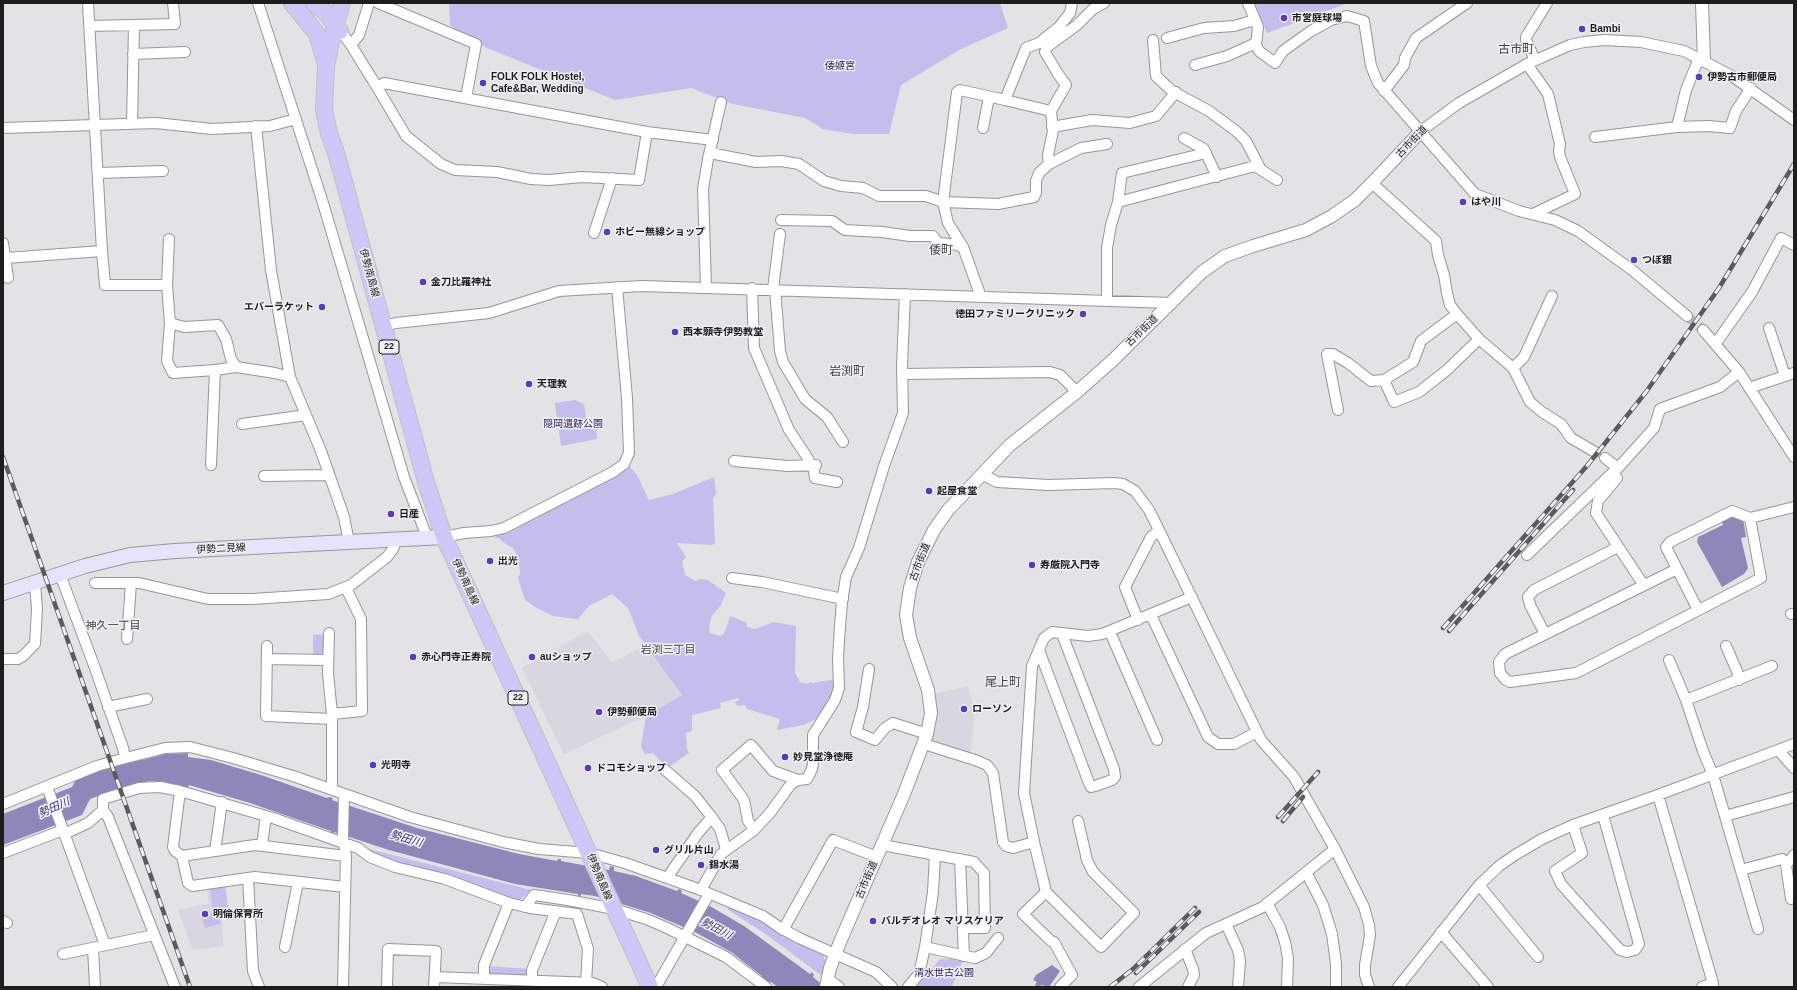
<!DOCTYPE html>
<meta charset="utf-8">
<style>
body{margin:0}
#map{position:relative;width:1797px;height:990px;overflow:hidden;background:#e3e3e6;font-family:Arial,sans-serif}
canvas{display:block}
.frame{position:absolute;inset:0;border:4px solid #1d1d1e;pointer-events:none}
</style>
<div id="map">
<canvas width="1797" height="990"></canvas>
<div class="frame"></div>
</div>
<script>
const ctx = document.querySelector('canvas').getContext('2d');
ctx.lineJoin = 'round';
function fillPath(path, color) {
  ctx.fillStyle = color;
  ctx.fill(path, 'evenodd');
}
function poly(rows) {
  const path = new Path2D();
  for (const r of rows) {
    path.moveTo(r[0], r[1]);
    for (let i = 2; i < r.length; i += 2) path.lineTo(r[i], r[i + 1]);
  }
  return path;
}
function trace(path, color, width, dash) {
  ctx.strokeStyle = color;
  ctx.lineWidth = width;
  ctx.lineCap = dash ? 'butt' : 'round';
  ctx.setLineDash(dash || []);
  ctx.stroke(path);
}
function drawText(font, color, halo, rows, align = 'center') {
  ctx.font = font + ' Arial,"Noto Sans JP",sans-serif';
  ctx.lineWidth = 3;
  ctx.setLineDash([]);
  ctx.textBaseline = 'middle';
  ctx.strokeStyle = halo;
  ctx.fillStyle = color;
  for (const [text, x, y, turn = 0] of rows) {
    ctx.save();
    ctx.translate(x, y);
    ctx.rotate((+turn || 0) * Math.PI / 180);
    ctx.textAlign = isNaN(turn) ? turn : align;
    if (halo) ctx.strokeText(text, 0, 0);
    ctx.fillText(text, 0, 0);
    ctx.restore();
  }
}
fillPath(poly([
 [588,631,612,663,638,649,643,648,651,652,682,695,646,716,564,754,522,668],
 [968,686,974,711,971,754,934,743,932,738,936,716,935,694],
 [226,883,230,918,222,919,223,946,193,950,178,910,209,903,206,887]
]), '#d7d6e1');
fillPath(poly([
 [449,3,1000,3,1008,28,961,49,901,85,889,134,852,134,823,129,805,118,733,104,691,88,615,100,487,48,470,39,450,25],
 [1254,3,1348,3,1267,33],
 [575,400,584,404,587,426,596,425,597,439,561,446,555,403],
 [629,466,637,475,649,500,673,494,714,477,716,494,713,498,715,543,712,545,677,543,686,557,682,561,685,575,696,581,701,579,708,580,726,593,721,605,711,617,709,630,710,633,720,636,724,634,730,616,747,623,747,627,755,629,774,622,796,626,795,673,800,682,808,684,810,682,813,683,835,679,833,700,819,718,803,725,777,730,780,719,747,709,745,705,737,706,735,702,739,700,738,698,720,703,721,708,692,715,692,731,686,733,687,749,689,753,667,768,653,753,645,754,641,746,646,716,682,695,639,636,628,608,612,594,589,606,578,619,568,618,553,616,535,607,525,600,519,582,518,576,520,575,519,559,513,548,504,543,499,538,496,538,494,534],
 [325,634,325,651,321,656,313,656,313,635],
 [365,848,531,890,520,900,505,897,449,877,375,855],
 [225,884,228,916,220,917,220,924,205,928,202,917,213,913,210,888],
 [729,908,757,918,777,931,823,955,826,962,821,975,767,935,727,909],
 [951,955,964,958,952,987,916,987,940,959,948,959],
 [487,966,529,969,528,977,487,974]
]), '#c3beeb');
fillPath(poly([
 [1730,515,1743,518,1746,537,1741,538,1748,568,1744,574,1722,587,1697,542,1698,537,1723,525,1722,522],
 [188,753,188,757,211,760,261,775,327,798,329,797,333,798,332,800,417,828,519,854,557,861,558,859,561,859,561,861,609,870,610,866,614,867,614,871,636,876,677,891,679,889,682,891,681,893,708,905,744,926,810,974,812,972,814,975,813,977,825,987,778,987,771,982,768,984,760,979,762,976,731,952,693,931,648,912,595,896,581,894,580,898,578,897,578,894,515,884,389,850,334,832,333,835,330,834,331,831,250,803,189,785,188,788,161,781,149,781,117,789,90,799,82,815,3,845,3,814,72,787,76,779,108,767,140,757,143,760,166,754],
 [1052,965,1060,971,1049,987,1042,985,1038,987,1035,985,1037,982,1033,980,1036,975]
]), '#8d87ba');
trace(poly([
 [1687,316,1703,330]
]), '#bbbbbe', 10, [10, 5]);
const minor = poly([
 [88,3,102,251,105,285,167,285,170,323,184,327,218,325,226,339,231,359,236,367,275,373,290,377],
 [258,3,323,203,404,477,427,537],
 [378,3,476,44,466,98],
 [1248,3,1258,27,1256,45,1259,51,1275,63,1283,51,1311,31,1331,20,1347,16,1364,21,1371,66,1378,83,1475,194,1519,211,1555,220,1578,231,1632,270,1687,316],
 [90,26,175,24,173,3],
 [342,33,351,45,377,87,384,83,647,132,713,140],
 [1167,38,1204,28,1234,26,1255,20],
 [1153,40,1156,76,1172,91,1209,111,1236,131,1246,141,1260,168],
 [351,45,359,35,369,3],
 [133,54,185,52],
 [1535,60,1526,40,1526,37,1547,3],
 [1527,64,1548,94,1560,144,1559,151,1560,157,1575,194,1533,214],
 [1195,65,1227,56,1256,43],
 [377,87,406,136,441,164,455,170,497,172,531,179,549,180,582,177,639,180,647,132],
 [1384,91,1404,65,1405,58,1416,38,1467,3],
 [1005,100,1051,111,1066,85,1058,74,1045,52,1047,47,1077,25,1093,9,1104,3],
 [132,124,134,25],
 [256,126,271,270,290,377,321,451,344,517,349,542],
 [1052,127,1092,120,1130,123,1156,116,1176,92],
 [1677,127,1686,90,1699,58],
 [3,128,156,123,212,129,270,126,296,119],
 [983,128,989,97],
 [1421,131,1459,103,1527,64,1570,45,1584,42,1605,40,1641,42,1684,51,1732,76,1794,120],
 [1595,137,1677,127,1708,126,1730,128,1736,111,1751,88],
 [1184,138,1204,149,1217,177],
 [710,153,756,162,781,161,799,164,824,181,841,186,863,188,879,196,926,196,943,202,998,204,1034,197,1036,193,1036,181,1039,173,1049,164,1081,148,1107,144],
 [1049,164,1048,155,1053,131,1051,111],
 [98,173,163,171],
 [1372,183,1436,241,1438,255,1444,275,1447,293,1450,305,1457,314,1479,339,1513,368,1530,402,1542,412,1561,424,1571,438,1595,452],
 [1118,202,1122,173,1206,153],
 [781,220,832,221,845,230,882,232,910,236,933,236,938,243,952,244,963,247],
 [594,233,612,178],
 [3,243,8,278],
 [6,258,102,251],
 [167,285,169,239],
 [706,287,703,189,708,159,721,102],
 [752,288,754,348,789,430,807,457,811,465],
 [773,289,780,234],
 [775,289,780,351,783,362,805,399,827,417,843,442],
 [981,297,963,247,948,223,943,202,957,92,960,90,1005,100,1026,48,1039,43,1059,27,1070,13,1072,3],
 [1107,300,1107,248,1111,225,1118,202,1255,166,1277,180],
 [170,323,167,361,173,373,215,370],
 [384,326,396,323,489,313,559,291,642,286,1172,303],
 [1769,328,1785,376],
 [1703,330,1739,372,1794,457],
 [1716,343,1752,292,1781,238,1794,245],
 [1513,368,1524,357,1552,296],
 [902,374,1050,372,1060,375,1077,392],
 [1384,380,1413,362,1421,341,1457,314],
 [1749,388,1794,373],
 [1338,410,1327,354,1333,354,1348,363,1371,381,1384,380,1394,402,1419,392,1447,370,1479,339],
 [242,424,306,415],
 [1605,458,1618,468,1654,428,1660,409,1720,387,1739,372],
 [734,461,788,466,816,465],
 [211,465,215,370,236,367],
 [813,465,815,478,837,482],
 [1618,468,1611,474,1617,478,1598,501,1596,513,1643,584],
 [981,474,997,482,1048,485,1114,483,1123,484,1135,491,1149,510,1159,530,1261,740,1294,777,1335,849,1364,907,1369,925,1370,935,1365,965,1365,975,1369,987],
 [264,476,329,475],
 [444,537,464,533,491,531,504,528,613,472,624,464,629,453,627,398,617,287],
 [1527,555,1611,474],
 [1677,569,1505,654,1499,662,1500,673,1506,680,1510,682,1576,673,1761,578,1750,518],
 [60,574,96,671,123,748,125,758],
 [732,578,762,582,843,599],
 [95,583,139,583,208,599,253,599,328,594,351,585,387,557,393,549,396,540],
 [1698,610,1666,547,1670,542,1732,511,1750,518,1794,507],
 [1791,614,1794,614],
 [1151,615,1208,737,1218,744,1234,744,1257,732],
 [1138,620,1125,587,1151,537,1159,530],
 [1110,632,1157,740],
 [329,633,328,673,332,714],
 [1545,634,1530,605,1528,597,1534,590,1618,547],
 [127,639,131,583],
 [267,646,266,716,332,719],
 [1726,646,1737,671,1739,680],
 [1039,650,1089,783,1091,787,1095,786,1112,780,1115,777,1114,769,1062,634],
 [3,659,18,659,23,656,35,644,37,609,35,584],
 [267,659,327,660],
 [1669,660,1686,700,1703,751,1713,775,1758,929],
 [869,669,863,707,856,732,875,740,885,728,893,723,927,734],
 [1686,700,1772,666],
 [108,707,147,699],
 [924,744,975,760,987,765,993,773,1003,842,1006,846,1013,848,1034,842],
 [1779,751,1794,768],
 [664,769,695,796,710,815,720,829,726,849],
 [47,787,63,830],
 [332,790,332,714,362,711,361,619,346,588],
 [180,791,173,847,175,851,182,856,255,845,346,856],
 [1658,795,1713,983],
 [3,804,97,766,118,760,165,748,190,747,233,758,293,776,410,817,503,842,539,849,589,853,625,863,701,890,763,916,779,927,799,938,876,972,892,987],
 [103,810,103,799,139,788,160,787,180,791,273,818,358,848,370,857,395,867,445,879,509,903,530,908,577,914,588,949,586,983],
 [1725,816,1794,797],
 [1078,821,1087,860,1093,872,1134,913,1101,947,1046,892,1034,842,1024,793,1032,666,1044,638,1052,632,1088,636,1102,634,1192,597],
 [1573,825,1582,853,1555,871,1561,884,1620,950,1627,952,1635,950,1639,944,1603,815],
 [754,830,748,821,744,800,722,770,751,745,773,771,798,780],
 [64,834,88,823,103,810,108,817,175,987],
 [262,845,266,816],
 [882,845,974,862,984,873,985,928,963,928],
 [215,851,222,802],
 [3,853,63,830,105,945],
 [182,856,188,883,192,886,255,877,345,887],
 [960,859,964,956],
 [1741,870,1782,859],
 [1306,872,1323,905,1332,934,1336,964,1336,987],
 [248,878,253,971,259,987],
 [667,878,698,833,712,817],
 [1479,885,1538,957],
 [701,890,721,854,753,831,770,813,791,784,798,780,807,779,812,769,813,763,813,735,835,700,839,688,838,658,840,626,842,602,846,577,859,548,884,466,903,413,902,366,905,294],
 [1046,892,1023,914,1051,941,1054,942,1072,975,1060,987],
 [1791,899,1786,865,1794,855],
 [1267,903,1280,927,1285,942,1288,958,1287,987],
 [525,907,534,895,568,900,614,909,646,919,665,927,726,957,766,987],
 [3,921,7,923],
 [1226,924,1238,950,1240,961,1238,987],
 [783,930,833,840,877,857],
 [1441,932,1488,987],
 [285,947,298,882],
 [925,947,975,958,986,953,998,938],
 [93,948,95,987],
 [1185,949,1193,969,1194,975,1188,987],
 [63,954,154,935],
 [435,977,593,983,602,987],
 [827,978,839,987],
 [484,979,484,965,509,903],
 [532,981,532,970,556,911],
 [343,987,346,856,343,837,344,794],
 [387,987,388,949,436,951,434,987],
 [656,987,709,894],
 [908,987,919,974,925,947,933,892,935,855],
 [1139,987,1206,933,1263,907,1335,849],
 [1398,987,1479,885,1499,866,1515,855,1542,839,1573,825,1658,795,1794,744],
 [1702,987,1713,983,1713,987]
]);
const tertiary = poly([
 [1702,3,1704,61],
 [826,987,830,968,840,942,904,794,927,734,931,713,928,690,910,638,906,615,910,588,918,562,934,530,948,510,1010,445,1077,392,1113,360,1202,272,1225,256,1253,246,1306,230,1332,216,1355,200,1372,183,1421,131]
]);
const secondary = poly([
 [3,593,85,566,130,555,175,551,444,537]
]);
const primary = poly([
 [292,3,317,34,325,61],
 [314,3,326,13,340,31],
 [342,3,330,46,326,67,324,110,329,133,337,156,426,482,444,537,650,987]
]);
trace(minor, '#96969a', 12);
trace(tertiary, '#96969a', 14);
trace(secondary, '#96969a', 16);
trace(primary, '#c0c0c0', 18);
trace(minor, '#fff', 10);
trace(tertiary, '#fff', 12);
trace(secondary, '#e7e3fb', 14);
trace(primary, '#cec8f8', 16);
const rail = poly([
 [3,457,190,987],
 [1443,628,1586,467,1646,392,1719,288,1794,164],
 [1449,631,1573,490],
 [1278,817,1318,772],
 [1283,821,1303,797],
 [1136,973,1199,912],
 [1110,987,1133,969,1195,908]
]);
trace(rail, '#5b5b5d', 4.5);
trace(rail, '#f0f0f4', 3, [9]);
for (const [x, y, r, color] of [
 [1284,18,4,"#5c3cb4"],
 [1582,29,4,"#5c3cb4"],
 [1699,77,4,"#5c3cb4"],
 [483,83,4,"#5c3cb4"],
 [1463,202,4,"#5c3cb4"],
 [607,232,4,"#5c3cb4"],
 [1634,260,4,"#5c3cb4"],
 [423,282,4,"#5c3cb4"],
 [322,307,4,"#5c3cb4"],
 [1083,314,4,"#5c3cb4"],
 [675,332,4,"#5c3cb4"],
 [529,384,4,"#5c3cb4"],
 [929,491,4,"#5c3cb4"],
 [391,514,4,"#5c3cb4"],
 [490,561,4,"#5c3cb4"],
 [1032,565,4,"#5c3cb4"],
 [413,657,4,"#5c3cb4"],
 [532,657,4,"#5c3cb4"],
 [964,709,4,"#5c3cb4"],
 [599,712,4,"#5c3cb4"],
 [785,757,4,"#5c3cb4"],
 [373,765,4,"#5c3cb4"],
 [588,768,4,"#5c3cb4"],
 [656,850,4,"#5c3cb4"],
 [701,865,4,"#5c3cb4"],
 [205,914,4,"#5c3cb4"],
 [873,921,4,"#5c3cb4"]
]) {
  const dot = new Path2D();
  dot.arc(x, y, r, 0, 2 * Math.PI);
  ctx.fillStyle = color;
  ctx.fill(dot);
  trace(dot, '#f0f0f4', 1.5);
}
for (const [x, y, w] of [
 [389,347,20],
 [518,698,20]
]) {
  const box = new Path2D();
  box.roundRect(x - w / 2, y - 7, w, 14, 3);
  ctx.fillStyle = '#f0f0f4';
  ctx.fill(box);
  trace(box, '#1d1d1e', 1);
}
drawText('bold 9px', '#1d1d1e', null, [
 ["22",389,347],
 ["22",518,698]
]);
drawText('bold 10px', '#1d1d1e', '#f0f0f4', [
 ["市営庭球場",1292,18],
 ["Bambi",1590,29],
 ["FOLK FOLK Hostel,",491,77],
 ["Cafe&Bar, Wedding",491,89],
 ["伊勢古市郵便局",1707,77],
 ["はや川",1471,202],
 ["ホビー無線ショップ",615,232],
 ["つぼ銀",1642,260],
 ["金刀比羅神社",431,282],
 ["エバーラケット",314,307,"right"],
 ["徳田ファミリークリニック",1075,314,"right"],
 ["西本願寺伊勢教堂",683,332],
 ["天理教",537,384],
 ["起屋食堂",937,491],
 ["日産",399,514],
 ["出光",498,561],
 ["寿厳院入門寺",1040,565],
 ["赤心門寺正寿院",421,657],
 ["auショップ",540,657],
 ["ローソン",972,709],
 ["伊勢郵便局",607,712],
 ["妙見堂浄徳庵",793,757],
 ["光明寺",381,765],
 ["ドコモショップ",596,768],
 ["グリル片山",664,850],
 ["錦水湯",709,865],
 ["明倫保育所",213,914],
 ["バルデオレオ マリスケリア",881,921]
], 'left');
drawText('10px', '#30215f', '#f0f0f4', [
 ["倭姬宮",840,66],
 ["隠岡遺跡公園",573,424],
 ["清水世古公園",944,973]
]);
drawText('10px', '#1d1d1e', '#f0f0f4', [
 ["古市街道",1412,142,-46],
 ["伊勢南島線",369,273,75],
 ["古市街道",1142,331,-44],
 ["伊勢二見線",221,549,-3],
 ["古市街道",920,562,-69],
 ["伊勢南島線",465,582,65],
 ["伊勢南島線",599,877,67],
 ["古市街道",867,880,-67]
]);
drawText('11px', '#464548', '#f0f0f4', [
 ["神久一丁目",113,626],
 ["岩渕三丁目",668,650]
]);
drawText('italic 11px', '#433676', '#f0f0f4', [
 ["勢田川",54,808,-24],
 ["勢田川",406,839,16],
 ["勢田川",716,929,28]
]);
drawText('12px', '#464548', '#f0f0f4', [
 ["古市町",1516,50],
 ["倭町",941,251],
 ["岩渕町",847,372],
 ["尾上町",1003,683]
]);
</script>
